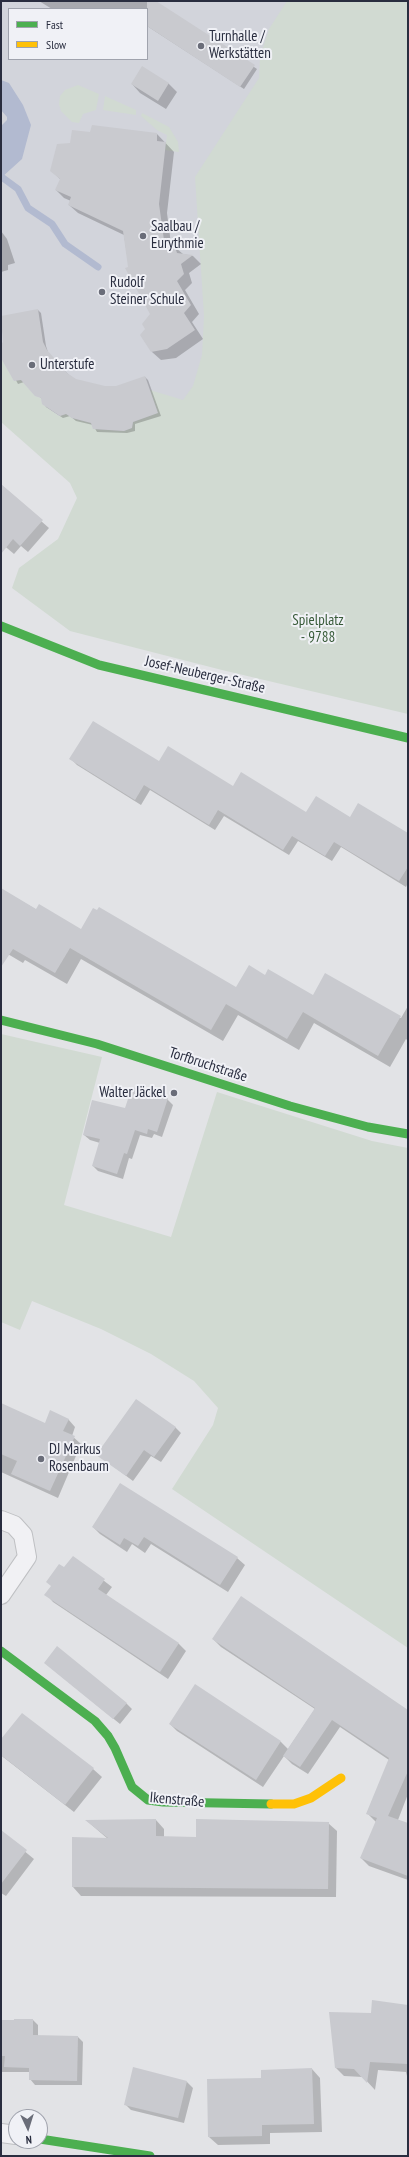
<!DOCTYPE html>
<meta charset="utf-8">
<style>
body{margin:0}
#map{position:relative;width:409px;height:2157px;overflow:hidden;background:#e2e3e6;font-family:"PT Sans Narrow",sans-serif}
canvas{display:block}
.frame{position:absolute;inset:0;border:2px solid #292d3f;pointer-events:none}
.legend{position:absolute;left:8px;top:8px;width:140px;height:52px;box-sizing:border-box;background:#f0f1f6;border:1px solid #a0a3ad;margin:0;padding:5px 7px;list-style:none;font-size:12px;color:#292d3f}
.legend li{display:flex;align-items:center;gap:8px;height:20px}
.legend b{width:20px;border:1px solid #a0a3ad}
.north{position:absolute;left:8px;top:2109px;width:40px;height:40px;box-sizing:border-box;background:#f0f1f6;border:1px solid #a0a3ad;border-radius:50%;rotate:176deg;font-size:11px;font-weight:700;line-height:16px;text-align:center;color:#292d3f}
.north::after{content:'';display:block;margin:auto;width:14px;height:18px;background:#6a6d79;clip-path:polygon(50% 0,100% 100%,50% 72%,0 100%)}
</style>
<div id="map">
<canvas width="409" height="2157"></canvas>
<div class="frame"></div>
<ul class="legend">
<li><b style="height:5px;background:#4caf50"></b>Fast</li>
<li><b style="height:5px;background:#ffc107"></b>Slow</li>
</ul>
<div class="north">N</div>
</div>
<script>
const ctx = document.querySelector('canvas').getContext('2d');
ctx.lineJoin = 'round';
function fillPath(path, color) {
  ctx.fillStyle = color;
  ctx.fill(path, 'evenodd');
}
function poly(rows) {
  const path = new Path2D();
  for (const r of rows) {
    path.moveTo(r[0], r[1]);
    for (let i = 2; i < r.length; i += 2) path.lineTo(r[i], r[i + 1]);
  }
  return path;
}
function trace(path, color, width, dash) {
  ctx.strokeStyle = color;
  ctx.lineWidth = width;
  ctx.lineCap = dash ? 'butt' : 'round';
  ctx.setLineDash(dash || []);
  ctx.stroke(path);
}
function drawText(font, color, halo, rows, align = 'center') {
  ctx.font = font + ' "PT Sans Narrow",sans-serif';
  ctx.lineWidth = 4;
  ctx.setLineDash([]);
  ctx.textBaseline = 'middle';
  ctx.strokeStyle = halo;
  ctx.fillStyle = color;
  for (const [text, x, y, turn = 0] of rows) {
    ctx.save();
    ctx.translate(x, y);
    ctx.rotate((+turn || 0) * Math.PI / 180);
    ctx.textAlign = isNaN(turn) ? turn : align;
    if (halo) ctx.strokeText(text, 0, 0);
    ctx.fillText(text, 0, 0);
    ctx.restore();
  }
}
fillPath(poly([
 [1,1,310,1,210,407,77,479,1,415],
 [9,9,147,9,147,59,9,59]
]), '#d2d4db');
fillPath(poly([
 [287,1,408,1,408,714,222,670,70,631,12,588,19,568,58,539,77,498,70,483,1,422,1,358,14,381,21,380,35,396,41,398,42,404,59,416,66,414,72,418,91,423,93,429,124,431,132,428,133,422,152,415,157,410,150,390,183,400,193,386,202,355,204,316,195,177,259,78,260,57,269,29],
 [78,85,99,94,96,110,83,114,79,123,72,122,61,111,59,104,60,96,65,90],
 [105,96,136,110,136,115,103,110],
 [142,113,169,127,178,142,179,152,165,150,167,135,157,130,141,116],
 [1,1034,102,1057,64,1205,171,1237,217,1092,372,1141,408,1148,408,1648,172,1489,213,1425,218,1408,194,1381,151,1354,101,1329,32,1301,20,1330,1,1322]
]), '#d1dad2');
fillPath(poly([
 [1,80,9,83,23,105,31,125,22,159,1,178,1,126,7,120,7,117,1,110]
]), '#b2bad0');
fillPath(poly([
 [39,1,154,1,257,69,244,89,147,26,147,9,52,9],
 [168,83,177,92,166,109,140,93,132,84],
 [90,134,157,134,174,152,167,213,171,244,183,254,193,256,201,264,189,273,192,283,185,290,199,314,192,322,203,339,176,358,161,360,152,352,147,329,151,314,129,268,124,235,78,213,69,205,71,201,64,198,56,190,61,180,51,170,71,144],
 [1,231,7,239,15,263,8,265,8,270,1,272],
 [38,310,41,313,46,346,49,355,68,374,75,380,105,387,116,387,145,377,148,380,161,416,135,424,135,431,127,433,97,432,93,425,76,421,70,416,63,418,46,407,42,399,24,382,18,384,1,352,1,345,4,342,1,317],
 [1,486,49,528,28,552,21,546,14,554,1,543],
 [71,759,159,762,307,813,350,818,408,834,408,883,406,887,341,847,332,861,298,841,289,855,224,816,215,830,150,790,141,805,77,765],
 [1,889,37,910,82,930,237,988,265,976,313,996,401,1018,408,1006,408,1041,406,1039,390,1067,314,1023,299,1050,238,1015,223,1041,81,959,67,984,25,960,23,963,1,950],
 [167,1099,173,1105,162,1137,154,1134,152,1138,140,1135,132,1159,129,1158,123,1179,98,1171,93,1166,100,1143,90,1140,84,1135,125,1109],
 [1,1406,45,1424,68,1419,75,1427,72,1436,81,1444,58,1498,1,1472],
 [175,1427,181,1433,161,1462,151,1456,133,1481,98,1455],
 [120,1484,237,1558,245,1565,228,1592,151,1544,145,1553,132,1544,127,1552,100,1534,93,1527],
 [73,1557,112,1587,106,1595,179,1644,186,1651,168,1679,53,1602,46,1594],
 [213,1639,408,1711,408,1794,398,1820,408,1824,408,1880,369,1866,361,1858,376,1822,367,1813,389,1760,340,1727,308,1774,292,1764,284,1756,263,1787,177,1731,170,1724,195,1686,281,1742,288,1749,315,1709,221,1647],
 [45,1663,126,1703,132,1709,120,1724],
 [1,1741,93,1769,102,1777,74,1812,3,1757,1,1755],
 [156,1820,164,1829,164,1837,197,1838,328,1823,337,1831,336,1897,81,1896,73,1887,73,1838,108,1839,87,1821],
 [1,1832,34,1859,6,1896,1,1893],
 [408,2006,408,2080,406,2072,378,2070,375,2090,363,2077,344,2076,336,2068,372,2014],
 [33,2020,38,2025,38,2036,78,2037,83,2042,82,2085,35,2085,30,2079,30,2072,1,2072,1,2021],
 [312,2069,320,2078,322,2132,270,2133,270,2144,218,2145,209,2137,262,2079],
 [187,2082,193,2088,184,2123,131,2110,125,2104]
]), '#0003');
trace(poly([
 [3,178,18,189,28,208,52,224,65,244,98,267]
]), '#b2bad0', 7);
fillPath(poly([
 [147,1,156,1,255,65,240,87,147,26],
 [142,66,169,83,158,101,131,84],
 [92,125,157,133,157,141,166,142,159,204,164,240,174,244,177,253,193,255,181,264,184,274,177,281,191,305,184,313,195,330,167,349,151,352,140,335,145,329,142,324,150,314,125,268,128,267,123,231,68,205,71,197,55,190,60,179,50,171,57,144,70,143,72,130,90,132],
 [38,309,43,342,47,350,67,373,76,379,105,386,116,386,145,376,158,413,133,422,132,428,124,431,93,429,91,423,72,418,66,414,60,416,42,404,41,398,35,396,21,380,14,381,1,358,1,344,3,342,1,316],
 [1,484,43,520,20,546,13,539,1,554],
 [93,721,159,761,168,746,233,786,241,772,306,812,316,796,350,817,358,803,408,833,408,867,399,881,334,842,325,856,292,836,283,850,218,810,209,825,144,785,135,800,69,759],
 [1,888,36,909,39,904,81,929,93,908,97,910,99,907,236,987,249,965,265,975,268,969,313,995,325,973,401,1016,378,1056,303,1012,287,1039,226,1004,211,1030,70,948,55,973,13,949,1,967],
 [132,1087,168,1098,157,1132,148,1129,147,1134,135,1130,127,1154,124,1153,117,1174,92,1166,100,1139,83,1135,92,1100,125,1108],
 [136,1399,176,1427,154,1457,144,1450,126,1476,96,1455],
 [1,1403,45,1423,50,1410,69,1419,63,1431,75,1436,50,1491,11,1474,17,1461,1,1454],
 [120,1483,238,1557,220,1585,144,1537,138,1546,124,1538,120,1545,92,1527],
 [73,1556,105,1579,98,1589,179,1643,160,1672,44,1595,51,1586,46,1582,59,1564,64,1567],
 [241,1596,408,1710,408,1771,388,1816,408,1823,408,1876,360,1858,377,1818,366,1814,389,1758,332,1720,300,1767,283,1756,315,1708,212,1639],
 [57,1646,127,1703,113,1719,44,1663],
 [195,1684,281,1741,256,1780,169,1724],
 [22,1713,94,1768,65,1805,1,1755,1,1739],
 [156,1819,156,1836,196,1837,196,1819,329,1822,328,1889,72,1887,72,1837,108,1838,85,1820],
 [1,1830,27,1850,1,1884],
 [372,2000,408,2005,408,2064,370,2062,367,2083,354,2069,335,2068,329,2012,371,2013],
 [14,2019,33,2019,33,2035,78,2036,77,2081,29,2080,29,2068,4,2067,5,2056,1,2056,1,2020,14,2020],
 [133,2067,187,2081,178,2118,124,2105],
 [312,2068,314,2124,262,2125,262,2136,208,2137,207,2079,261,2078,261,2070]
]), '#c9cacf');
const street = poly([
 [1,1520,14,1525,23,1535,27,1557,1,1595],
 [1,2133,16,2135]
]);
trace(street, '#bfc0c3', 20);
trace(street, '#f1f1f4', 18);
trace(poly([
 [1,626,99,665,408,738],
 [1,1020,97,1044,290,1106,368,1127,408,1134],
 [1,1651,95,1721,108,1736,115,1748,132,1787,148,1800,163,1802,271,1804],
 [40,2139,150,2156]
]), '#4caf50', 9);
trace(poly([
 [271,1804,294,1804,311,1798,341,1778]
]), '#ffc107', 9);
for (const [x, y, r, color] of [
 [201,46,4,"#6a6d79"],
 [143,236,4,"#6a6d79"],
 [102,292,4,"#6a6d79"],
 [32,365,4,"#6a6d79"],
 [174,1093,4,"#6a6d79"],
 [41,1459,4,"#6a6d79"]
]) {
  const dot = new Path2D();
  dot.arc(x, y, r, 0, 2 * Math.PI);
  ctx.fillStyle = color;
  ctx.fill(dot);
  trace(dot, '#f0f1f6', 1.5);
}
drawText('15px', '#292d3f', '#f0f1f6', [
 ["Turnhalle /",209,37],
 ["Werkstätten",209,54],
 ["Saalbau /",151,227],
 ["Eurythmie",151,244],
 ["Rudolf",110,283],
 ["Steiner Schule",110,300],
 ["Unterstufe",40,365],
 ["Walter Jäckel",166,1093,"right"],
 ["DJ Markus",49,1450],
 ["Rosenbaum",49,1467]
], 'left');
drawText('15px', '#375a38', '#f0f1f6', [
 ["Spielplatz",318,621],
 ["- 9788",318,638]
]);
drawText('15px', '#292d3f', '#f0f1f6', [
 ["Josef-Neuberger-Straße",205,675,13],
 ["Torfbruchstraße",208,1065,18],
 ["Ikenstraße",177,1800,5]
]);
</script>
